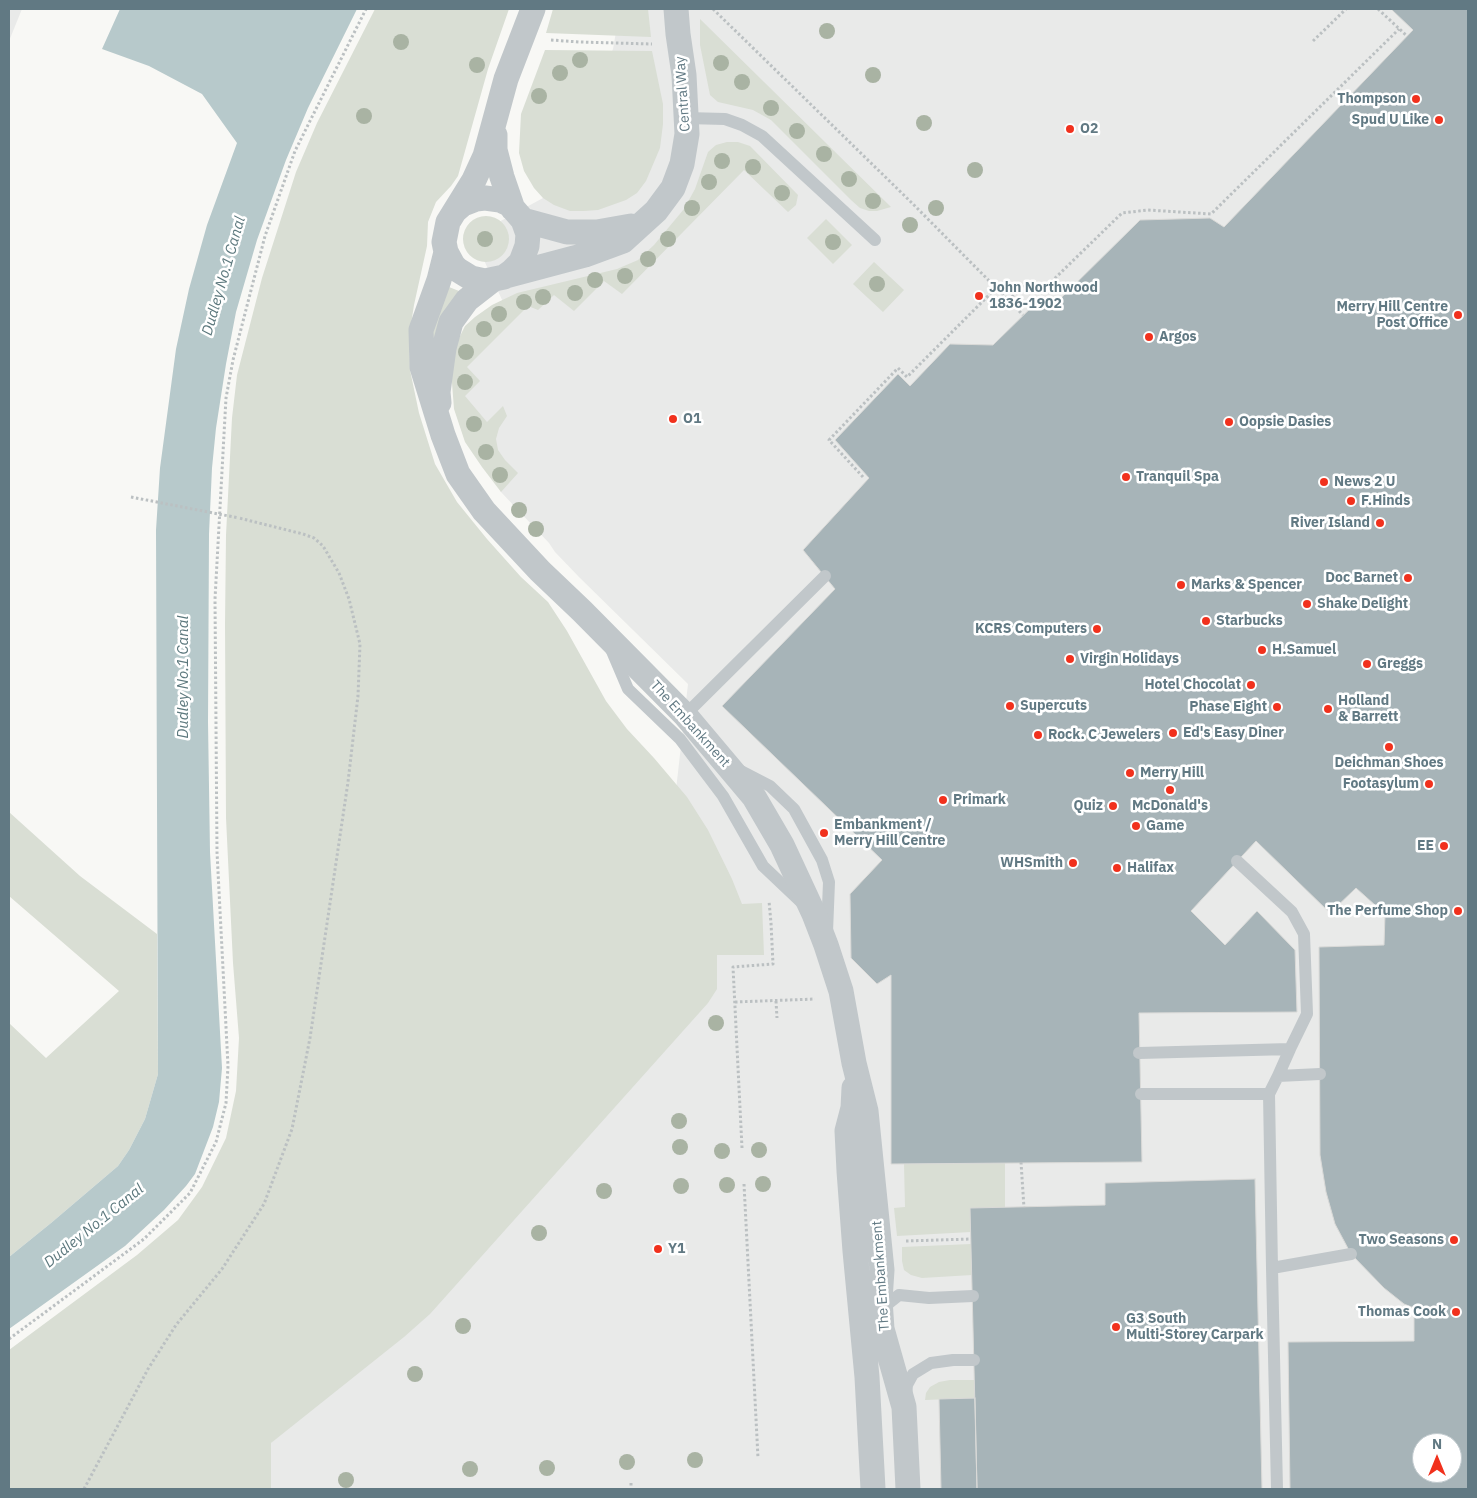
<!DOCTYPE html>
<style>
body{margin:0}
#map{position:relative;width:1477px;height:1498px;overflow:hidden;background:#f8f8f5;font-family:"IBM Plex Sans",sans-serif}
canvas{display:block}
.frame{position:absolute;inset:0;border:10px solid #617983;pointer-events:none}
.north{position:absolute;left:1412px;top:1433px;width:50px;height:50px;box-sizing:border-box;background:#fff;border:1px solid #c0c9cd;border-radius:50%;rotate:0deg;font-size:14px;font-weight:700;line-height:20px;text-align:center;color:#617983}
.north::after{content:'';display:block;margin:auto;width:18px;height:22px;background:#f1311d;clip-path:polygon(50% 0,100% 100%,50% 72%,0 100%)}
</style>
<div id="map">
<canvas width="1477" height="1498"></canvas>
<div class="frame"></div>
<div class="north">N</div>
</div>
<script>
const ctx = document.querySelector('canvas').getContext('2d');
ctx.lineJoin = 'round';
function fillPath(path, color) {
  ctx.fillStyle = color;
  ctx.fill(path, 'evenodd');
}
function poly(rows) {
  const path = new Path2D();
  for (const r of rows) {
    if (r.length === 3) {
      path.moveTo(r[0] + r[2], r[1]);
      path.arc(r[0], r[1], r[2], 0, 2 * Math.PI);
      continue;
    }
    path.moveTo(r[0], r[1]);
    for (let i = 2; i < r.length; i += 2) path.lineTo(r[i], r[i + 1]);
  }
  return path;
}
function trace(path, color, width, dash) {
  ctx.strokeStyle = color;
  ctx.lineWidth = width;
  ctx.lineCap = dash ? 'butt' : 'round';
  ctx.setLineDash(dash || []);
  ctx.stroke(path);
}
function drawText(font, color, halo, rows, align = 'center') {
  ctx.font = font + ' "IBM Plex Sans",sans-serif';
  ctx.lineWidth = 5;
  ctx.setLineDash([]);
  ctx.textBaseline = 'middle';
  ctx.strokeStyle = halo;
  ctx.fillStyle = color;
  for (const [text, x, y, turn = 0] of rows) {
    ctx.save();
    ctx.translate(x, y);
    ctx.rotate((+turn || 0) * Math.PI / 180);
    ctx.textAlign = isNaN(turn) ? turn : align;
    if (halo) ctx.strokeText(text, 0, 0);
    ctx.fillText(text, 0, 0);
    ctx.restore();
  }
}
fillPath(poly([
 [9,9,22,9,9,41],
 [620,9,1468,9,1468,1489,271,1489,271,1443,661,922,688,684,579,577,555,552,549,543,501,492,460,418,463,337,503,302,473,236,543,198,570,180,589,104,613,49],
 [1422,1443,1452,1443,1452,1473,1422,1473]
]), '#e9eae9');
fillPath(poly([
 [375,9,509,9,488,69,458,176,451,186,436,202,428,222,427,246,414,305,409,337,410,370,419,413,435,464,457,502,487,539,521,577,548,602,567,631,606,701,627,729,654,758,687,797,708,830,732,879,742,904,762,903,764,955,717,955,717,989,708,1003,430,1314,404,1337,271,1443,271,1489,9,1489,9,1350,137,1255,178,1220,202,1187,226,1138,236,1091,239,1038,233,963,226,818,225,624,226,535,232,418,237,375,262,278,296,172,317,123],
 [553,9,648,9,651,37,546,33],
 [700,19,891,207,877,211,869,211,860,208,851,200,771,120,753,110,718,102,710,95,700,45],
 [545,50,652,51,663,104,663,124,660,148,646,181,637,193,626,200,598,210,584,211,570,211,554,205,543,198,534,188,524,171,519,153,521,114],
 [727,142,738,142,750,146,798,195,796,205,788,212,744,170,622,294,604,281,574,311,554,295,538,310,528,306,467,367,480,381,465,396,487,422,503,406,507,416,499,428,496,439,498,450,505,460,518,473,501,492,482,467,465,442,454,409,452,383,452,362,455,346,465,326,475,317,492,305,517,293,617,269,638,260,654,245,684,209,695,189,708,152,716,145],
 [486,239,23],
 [826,219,852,245,833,264,807,238],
 [874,262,904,290,883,312,853,284],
 [449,287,459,291,433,346,430,324],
 [9,812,80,876,157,934,158,1074,145,1119,129,1150,118,1166,51,1223,9,1257,9,1023,46,1058,119,991,9,896],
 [1005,1163,1005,1208,971,1232,897,1236,894,1208,905,1207,904,1164],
 [971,1244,972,1275,922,1278,911,1275,904,1270,902,1261,902,1247],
 [950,1380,974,1380,975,1398,925,1400,926,1393,930,1387,939,1382]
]), '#d9ded4');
fillPath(poly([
 [120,9,357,9,308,108,286,160,257,240,236,312,226,364,216,428,212,468,209,534,208,722,210,852,222,1068,219,1102,213,1127,195,1174,186,1186,164,1210,125,1246,9,1329,9,1257,51,1223,118,1166,129,1150,145,1119,158,1074,156,530,160,468,176,349,189,289,207,225,237,143,202,94,149,66,102,49]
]), '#b7c9cb');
const building = poly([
 [1391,9,1468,9,1468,1489,1290,1489,1288,1342,1414,1341,1414,1308,1404,1304,1384,1288,1351,1254,1335,1224,1326,1192,1320,1155,1319,947,1384,945,1385,914,1356,888,1330,913,1256,841,1191,911,1225,945,1257,911,1295,950,1297,1012,1139,1013,1142,1162,891,1164,891,975,877,984,851,958,850,894,882,860,722,706,835,589,803,550,869,478,835,440,898,374,910,386,950,344,993,345,1041,298,1049,301,1060,299,1140,220,1210,218,1224,227,1413,30,1391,9],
 [1422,1443,1452,1443,1452,1473,1422,1473,1422,1443],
 [1255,1179,1262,1489,977,1489,970,1208,1105,1205,1105,1183,1255,1179],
 [975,1398,977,1489,941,1489,939,1399,975,1398]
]);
fillPath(building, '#a7b4b8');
trace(building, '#dadad8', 1);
trace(poly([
 [713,9,912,203,1023,315],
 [1378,9,1407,36],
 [551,40,579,42,652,44],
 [1313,41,1346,9],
 [1008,300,1027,284,1049,284,1122,213,1148,210,1211,214,1399,29],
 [863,477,829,440,898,368,907,377,996,288],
 [776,1001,777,1018],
 [735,1002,815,999],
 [742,1148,733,967,773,964,771,923,769,901],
 [1021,1162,1024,1208],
 [744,1184,758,1458],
 [906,1241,971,1239],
 [9,1339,144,1239,190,1193,216,1142,226,1103,228,1066,217,852,215,599,226,398,233,360,265,236,295,151,366,9],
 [631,1483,631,1489],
 [84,1489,148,1369,176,1325,222,1269,264,1204,292,1129,310,1038,348,782,358,696,360,644,349,599,339,573,323,546,314,538,303,534,239,518]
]), '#bbc0c2', 3, [2.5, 2.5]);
trace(poly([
 [686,118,725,119,742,125,762,136,875,240],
 [611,649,628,689,680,739,723,796,763,866,801,902],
 [685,715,825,576],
 [741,771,770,786,794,809,822,860,829,882,827,932],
 [1290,1049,1278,1076,1320,1074],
 [1139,1053,1290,1049,1307,1014,1304,934,1292,912,1237,861],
 [1141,1094,1269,1094,1278,1076],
 [1269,1094,1272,1268,1351,1254],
 [1272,1268,1277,1489],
 [880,1310,899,1295,929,1298,973,1296],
 [906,1396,907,1385,913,1374,931,1363,953,1360,974,1360]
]), '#c1c7ca', 12);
trace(poly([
 [495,135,495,150,502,177,513,209],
 [456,210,463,204,476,199,485,198,500,200,509,204,523,220,528,234,527,246,521,262,511,272,504,277,485,281,471,278,458,270,453,265,446,252,444,242,448,222,474,180,485,156,506,79,533,9],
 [523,220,567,232,597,232,631,226],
 [446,252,439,280,421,330,422,367,443,435,458,474,484,511,540,571,582,611,685,715,754,797,782,845,814,914,826,945,841,991,854,1063,866,1111,882,1270,880,1300,882,1329,904,1407,908,1489],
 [506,276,585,255,623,241,656,211,673,188,682,164,687,134,684,75,678,34,676,9],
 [439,403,438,392,444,348,451,322,467,300,494,279],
 [854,1088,853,1108,847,1131,849,1171,855,1251,867,1377,873,1489]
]), '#c1c7ca', 25);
trace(poly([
 [131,497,239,518]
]), '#bbc0c2', 3, [2.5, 2.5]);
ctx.fillStyle = '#a9b3a3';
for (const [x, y] of [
 [827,31],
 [401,42],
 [580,60],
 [721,63],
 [477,65],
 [560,73],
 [873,75],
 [742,82],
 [539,96],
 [771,108],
 [364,116],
 [924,123],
 [797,131],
 [824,154],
 [722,161],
 [753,167],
 [975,170],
 [849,179],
 [709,182],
 [782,193],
 [873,201],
 [692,208],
 [936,208],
 [910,225],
 [485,239],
 [668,239],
 [833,242],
 [648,259],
 [625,276],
 [595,280],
 [877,284],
 [575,293],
 [543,297],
 [524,302],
 [499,314],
 [484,329],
 [466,352],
 [465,382],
 [474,424],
 [486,452],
 [500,475],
 [519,510],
 [536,529],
 [716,1023],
 [679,1121],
 [680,1147],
 [759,1150],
 [722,1151],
 [763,1184],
 [727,1185],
 [681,1186],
 [604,1191],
 [539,1233],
 [463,1326],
 [415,1374],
 [695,1460],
 [627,1462],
 [547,1468],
 [470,1469],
 [346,1480]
]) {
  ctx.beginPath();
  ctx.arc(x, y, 8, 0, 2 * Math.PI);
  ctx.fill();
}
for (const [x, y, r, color] of [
 [1416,99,5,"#f1311d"],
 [1439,120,5,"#f1311d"],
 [1070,129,5,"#f1311d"],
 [979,296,5,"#f1311d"],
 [1458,315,5,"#f1311d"],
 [1149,337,5,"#f1311d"],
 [673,419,5,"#f1311d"],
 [1229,422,5,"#f1311d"],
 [1126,477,5,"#f1311d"],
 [1324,482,5,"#f1311d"],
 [1351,501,5,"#f1311d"],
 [1380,523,5,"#f1311d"],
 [1408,578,5,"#f1311d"],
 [1181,585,5,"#f1311d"],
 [1307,604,5,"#f1311d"],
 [1206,621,5,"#f1311d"],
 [1097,629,5,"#f1311d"],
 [1262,650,5,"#f1311d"],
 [1070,659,5,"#f1311d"],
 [1367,664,5,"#f1311d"],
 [1251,685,5,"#f1311d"],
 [1010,706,5,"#f1311d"],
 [1277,707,5,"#f1311d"],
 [1328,709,5,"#f1311d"],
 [1173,733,5,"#f1311d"],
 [1038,735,5,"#f1311d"],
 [1389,747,5,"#f1311d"],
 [1130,773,5,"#f1311d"],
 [1429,784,5,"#f1311d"],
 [1170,790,5,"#f1311d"],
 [943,800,5,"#f1311d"],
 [1113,806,5,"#f1311d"],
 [1136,826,5,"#f1311d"],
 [824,833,5,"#f1311d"],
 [1444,846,5,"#f1311d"],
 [1073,863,5,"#f1311d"],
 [1117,868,5,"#f1311d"],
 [1458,911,5,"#f1311d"],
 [1454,1240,5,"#f1311d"],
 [658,1249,5,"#f1311d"],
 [1456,1312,5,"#f1311d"],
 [1116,1327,5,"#f1311d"]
]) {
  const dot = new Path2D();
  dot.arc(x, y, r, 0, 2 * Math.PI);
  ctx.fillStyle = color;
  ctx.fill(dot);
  trace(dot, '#fff', 2);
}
drawText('14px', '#617983', '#fff', [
 ["Central Way",683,94,-94],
 ["The Embankment",690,724,48],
 ["The Embankment",881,1276,-94]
]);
drawText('bold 14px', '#617983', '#fff', [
 ["Thompson",1406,99,"right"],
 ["Spud U Like",1429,120,"right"],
 ["O2",1080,129],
 ["John Northwood",989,288],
 ["1836-1902",989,304],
 ["Merry Hill Centre",1448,307,"right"],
 ["Post Office",1448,323,"right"],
 ["Argos",1159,337],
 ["O1",683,419],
 ["Oopsie Dasies",1239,422],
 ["Tranquil Spa",1136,477],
 ["News 2 U",1334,482],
 ["F.Hinds",1361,501],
 ["River Island",1370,523,"right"],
 ["Doc Barnet",1398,578,"right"],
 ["Marks & Spencer",1191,585],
 ["Shake Delight",1317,604],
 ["Starbucks",1216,621],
 ["KCRS Computers",1087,629,"right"],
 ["H.Samuel",1272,650],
 ["Virgin Holidays",1080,659],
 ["Greggs",1377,664],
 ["Hotel Chocolat",1241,685,"right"],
 ["Holland",1338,701],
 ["& Barrett",1338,717],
 ["Supercuts",1020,706],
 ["Phase Eight",1267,707,"right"],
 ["Ed's Easy Diner",1183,733],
 ["Rock. C Jewelers",1048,735],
 ["Deichman Shoes",1389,763,"center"],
 ["Merry Hill",1140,773],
 ["Footasylum",1419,784,"right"],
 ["Primark",953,800],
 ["Quiz",1103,806,"right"],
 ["McDonald's",1170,806,"center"],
 ["Embankment /",834,825],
 ["Merry Hill Centre",834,841],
 ["Game",1146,826],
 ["EE",1434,846,"right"],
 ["WHSmith",1063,863,"right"],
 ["Halifax",1127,868],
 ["The Perfume Shop",1448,911,"right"],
 ["Two Seasons",1444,1240,"right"],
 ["Y1",668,1249],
 ["Thomas Cook",1446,1312,"right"],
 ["G3 South",1126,1319],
 ["Multi-Storey Carpark",1126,1335]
], 'left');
drawText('italic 15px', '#5c787d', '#fff', [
 ["Dudley No.1 Canal",224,276,-74],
 ["Dudley No.1 Canal",184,677,-90],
 ["Dudley No.1 Canal",94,1226,-39]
]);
</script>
